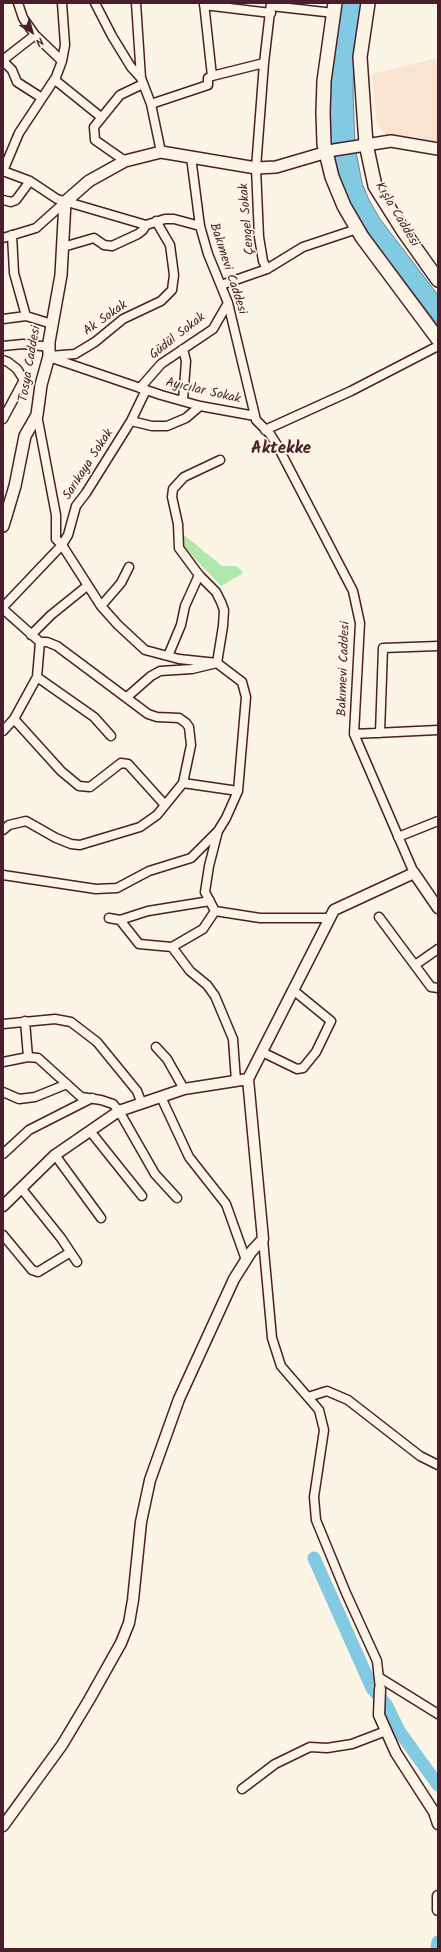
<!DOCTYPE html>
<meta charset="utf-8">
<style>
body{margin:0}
#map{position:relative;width:441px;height:1952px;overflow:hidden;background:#fcf5e5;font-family:Kalam,sans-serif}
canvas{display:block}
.frame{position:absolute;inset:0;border:4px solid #4a1f2b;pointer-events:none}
.north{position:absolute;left:12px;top:12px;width:40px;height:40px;-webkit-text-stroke:3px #fcf5e5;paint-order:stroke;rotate:143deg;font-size:11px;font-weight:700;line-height:16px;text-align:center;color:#4a1f2b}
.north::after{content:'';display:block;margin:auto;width:14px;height:18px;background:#4a1f2b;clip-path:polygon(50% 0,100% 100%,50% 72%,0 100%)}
</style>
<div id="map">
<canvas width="441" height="1952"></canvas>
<div class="frame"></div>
<div class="north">N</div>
</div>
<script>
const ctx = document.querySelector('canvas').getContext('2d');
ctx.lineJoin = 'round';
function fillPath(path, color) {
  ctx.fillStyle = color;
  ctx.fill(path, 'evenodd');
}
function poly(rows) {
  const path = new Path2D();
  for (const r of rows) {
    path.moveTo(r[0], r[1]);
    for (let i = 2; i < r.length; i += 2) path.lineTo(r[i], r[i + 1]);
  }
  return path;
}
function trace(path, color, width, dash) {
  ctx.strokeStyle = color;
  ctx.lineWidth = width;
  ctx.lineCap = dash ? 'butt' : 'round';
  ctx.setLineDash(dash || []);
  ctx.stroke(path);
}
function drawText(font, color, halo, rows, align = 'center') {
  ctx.font = font + ' Kalam,sans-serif';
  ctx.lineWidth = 3.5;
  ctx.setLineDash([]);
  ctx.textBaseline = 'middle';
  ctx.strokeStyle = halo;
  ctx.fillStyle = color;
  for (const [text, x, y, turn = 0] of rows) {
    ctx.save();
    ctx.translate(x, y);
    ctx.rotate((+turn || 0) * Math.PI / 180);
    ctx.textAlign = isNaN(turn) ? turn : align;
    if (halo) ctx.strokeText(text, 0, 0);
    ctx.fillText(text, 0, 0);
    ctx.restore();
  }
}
fillPath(poly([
 [438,58,438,143,389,138,377,125,372,74]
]), '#f9e4d1');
fillPath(poly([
 [183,534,222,566,236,566,242,571,242,574,221,586,180,543]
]), '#b0e8ab');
const water = poly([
 [342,3,361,3,354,56,353,92,355,146,362,183,369,200,380,219,438,295,438,325,380,249,352,209,342,186,335,163,330,142,329,119,331,76,342,3]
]);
fillPath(water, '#81cae2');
trace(water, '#6b8699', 1);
trace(poly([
 [314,1558,372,1688,387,1706,399,1731,438,1785],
 [437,1949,438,1942]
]), '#81cae2', 13);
const minor = poly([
 [95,3,112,36,131,67,141,78],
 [136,3,141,78,151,104,161,152],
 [204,3,212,76],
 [204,5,271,13],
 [271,6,334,13],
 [3,60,35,35],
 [3,61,12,70,17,82,42,98],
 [62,61,65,45,62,3],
 [55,80,101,117],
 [151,104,208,85,208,78,212,76,264,63],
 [191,157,200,226,208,254,228,303,256,420,270,434,277,445,353,591,360,623,354,734,414,873],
 [125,161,95,140,94,127,120,95,143,84],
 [3,171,19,133,56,77,62,61,35,35,23,18,18,3],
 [3,171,30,181,57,199,146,225],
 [3,200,11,202,16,200,30,181],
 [12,235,14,273,26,316],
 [3,238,36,228,65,202],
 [63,247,94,238,104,245,112,246,138,234,143,230,146,225,165,219,174,219,200,226],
 [267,269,263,261,259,237,256,168,264,63,271,3],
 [221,285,267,269,303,247,357,229],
 [3,319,26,316,52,324],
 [3,346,23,344,50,347],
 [49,356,75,354,95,342,123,319,161,301,172,290,174,275,170,245,156,221],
 [52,358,161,395,200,406,255,416],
 [3,360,8,362,17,369,24,380,3,419],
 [140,388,161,364,213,329,228,303],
 [183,400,186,361,183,349],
 [37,415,56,515,56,539,62,545,101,606,118,625,145,650,179,659,217,663,242,682,246,697,238,791,226,818,218,831,209,866,205,892,215,911,260,918,330,918],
 [131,421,152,426,167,426,186,418,200,406],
 [265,430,351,391,438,346],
 [101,606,121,583,129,567],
 [3,607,62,545,68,535,76,506,86,493,131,421,146,390],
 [3,609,40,642,37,677,14,719,3,731],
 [31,635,51,615,87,586],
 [168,656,181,625,185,606,199,575],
 [37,677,94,717,111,736],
 [127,697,151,676,160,671,192,669,217,663,223,626,224,610,221,602,216,592,199,575,179,548,178,524,172,497,173,489,184,477,220,460],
 [14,719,61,771,79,786,90,787,121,763,128,764,165,805],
 [380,733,383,648,438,646],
 [354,734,438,730],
 [183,783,238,791],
 [3,830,9,825,26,821,56,838,71,844,80,845,140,827,157,815,183,783,191,745,189,727,186,723,179,718,157,717,148,714,57,646,47,642,40,642],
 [398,837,438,821],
 [3,875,96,889,117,888,149,871,191,858,218,831],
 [379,917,431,987,438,988],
 [109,918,120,920,148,911,210,901],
 [120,920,139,944,172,947],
 [172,947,190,971,207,985,215,996,233,1039,236,1081],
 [172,947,203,929,215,911],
 [415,965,438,949],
 [25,1021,28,1057],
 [3,1024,55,1019,71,1022,97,1042,137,1091,142,1104],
 [156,1047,167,1059,184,1089],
 [262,1052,297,1069,303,1068,316,1052,331,1021,293,990],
 [3,1062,28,1057,38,1058,81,1097,101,1100,113,1104,119,1111,155,1174,177,1198],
 [3,1092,19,1099,35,1097,67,1084],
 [161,1097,189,1157,226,1204,246,1260],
 [90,1131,142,1196],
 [3,1154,29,1130,92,1098],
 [55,1155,101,1218],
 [21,1188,61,1238,77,1262],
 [3,1235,32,1270,38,1272,69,1253],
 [263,1239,272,1338,281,1366,319,1410,324,1430,314,1497,316,1520,346,1593,377,1661,380,1689],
 [308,1397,327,1391,348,1400,420,1456,438,1465],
 [380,1678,438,1714],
 [242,1789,275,1764,310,1747,327,1748,352,1744,386,1731]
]);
const tertiary = poly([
 [3,1206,55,1155,119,1111,184,1089,248,1079],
 [380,1689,379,1715,396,1753,434,1812,438,1824],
 [3,1826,62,1745,89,1700,121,1643,129,1623,133,1600,141,1522,150,1480,179,1399,234,1279,251,1252,263,1239,248,1079,334,910,414,873,438,908],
 [438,1896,438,1910]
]);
const secondary = poly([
 [3,526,15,486,25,436,37,415,41,385,49,356,49,342,61,275,65,202,89,181,125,161,161,152,256,168,276,167,334,150,391,141,438,149]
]);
const primary = poly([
 [335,3,324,81,323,113,324,144,332,177,344,206,362,237,438,339],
 [368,3,360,57,366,144,375,186,404,232,438,280]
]);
trace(minor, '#4a1f2b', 11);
trace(tertiary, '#4a1f2b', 13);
trace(secondary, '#4a1f2b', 14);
trace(primary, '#4a1f2b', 16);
trace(minor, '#fcf5e5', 8);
trace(tertiary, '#fcf5e5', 10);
trace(secondary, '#fcf5e5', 11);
trace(primary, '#fcf5e5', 13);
drawText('13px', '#4a1f2b', '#fcf5e5', [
 ["Kışla Caddesi",396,215,59],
 ["Çengel Sokak",248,219,-95],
 ["Bakımevi Caddesi",227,269,72],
 ["Ak Sokak",106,319,-35],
 ["Güdül Sokak",178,337,-38],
 ["Tosya Caddesi",31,364,-80],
 ["Ayıcılar Sokak",203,392,13],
 ["Sarıkaya Sokak",89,465,-57],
 ["Bakımevi Caddesi",345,669,-88]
]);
drawText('bold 17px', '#4a1f2b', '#fcf5e5', [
 ["Aktekke",281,450]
]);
</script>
